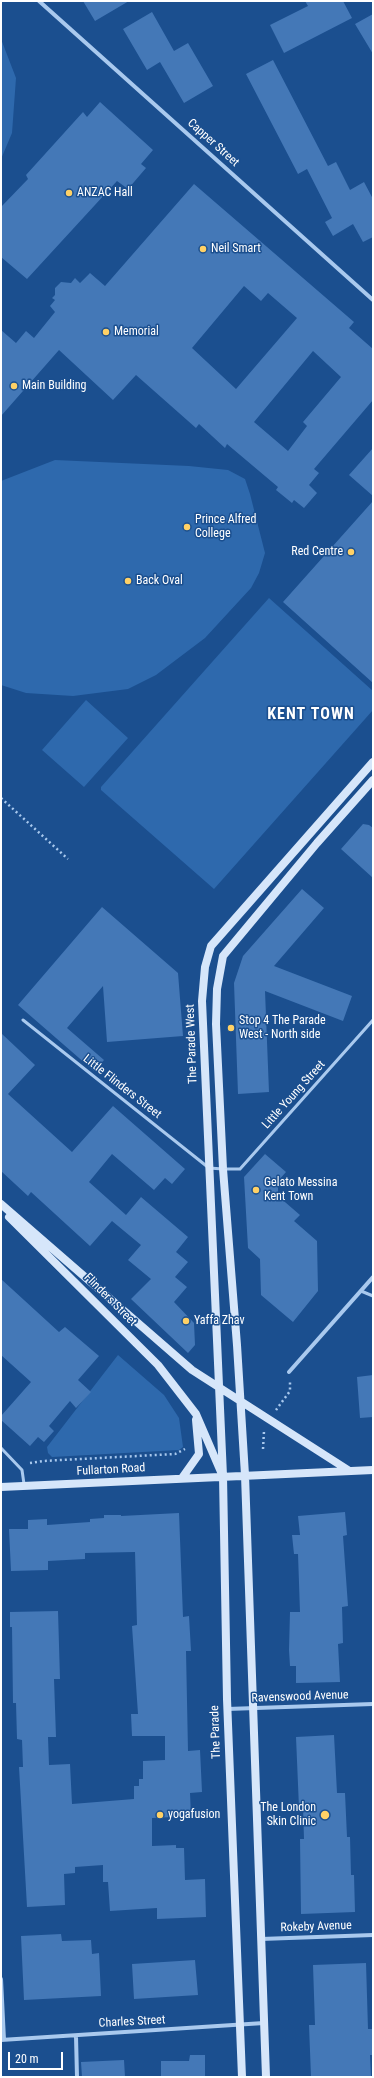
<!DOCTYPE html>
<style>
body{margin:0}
#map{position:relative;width:374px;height:2078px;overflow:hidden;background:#1b4f8f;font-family:"Roboto Condensed",sans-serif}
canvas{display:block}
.frame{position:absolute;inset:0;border:2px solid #fff;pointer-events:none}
.scale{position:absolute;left:8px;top:2052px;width:55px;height:18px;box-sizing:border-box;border:2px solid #fff;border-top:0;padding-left:5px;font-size:12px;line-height:14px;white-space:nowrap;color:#fff;-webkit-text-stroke:3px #1b4f8f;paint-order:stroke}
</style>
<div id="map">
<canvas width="374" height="2078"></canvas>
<div class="frame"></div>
<div class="scale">20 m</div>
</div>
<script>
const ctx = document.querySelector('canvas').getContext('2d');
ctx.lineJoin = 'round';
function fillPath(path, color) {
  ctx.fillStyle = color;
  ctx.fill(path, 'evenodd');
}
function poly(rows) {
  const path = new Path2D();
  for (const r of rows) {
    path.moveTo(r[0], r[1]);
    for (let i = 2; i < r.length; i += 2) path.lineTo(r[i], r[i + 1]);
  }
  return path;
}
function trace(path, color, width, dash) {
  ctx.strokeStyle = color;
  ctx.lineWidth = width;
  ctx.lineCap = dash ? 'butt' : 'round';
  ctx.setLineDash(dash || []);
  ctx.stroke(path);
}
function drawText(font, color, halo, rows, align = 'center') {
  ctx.font = font + ' "Roboto Condensed",sans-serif';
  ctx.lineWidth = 3;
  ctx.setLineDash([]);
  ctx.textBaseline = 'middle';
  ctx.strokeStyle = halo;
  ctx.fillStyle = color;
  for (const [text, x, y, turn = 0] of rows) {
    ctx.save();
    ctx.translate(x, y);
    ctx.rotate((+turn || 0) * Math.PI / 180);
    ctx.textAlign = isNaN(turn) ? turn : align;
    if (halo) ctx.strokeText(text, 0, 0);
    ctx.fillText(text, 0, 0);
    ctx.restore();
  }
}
fillPath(poly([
 [1,39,16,78,12,133,1,159],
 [55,460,189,466,228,470,245,479,250,494,265,553,259,573,251,588,205,638,156,675,128,689,73,696,26,693,1,685,1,481],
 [269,598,373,691,373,710,214,889,101,790,101,787],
 [86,700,128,738,84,787,42,750],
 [118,1355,164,1395,179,1418,183,1447,179,1450,52,1457,48,1453,47,1447]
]), '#2e69ad');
fillPath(poly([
 [83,1,129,1,95,21],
 [305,1,343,1,352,18,284,53,270,25,308,6],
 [152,12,174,51,188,43,213,86,184,103,160,62,147,70,123,29],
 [373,14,373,54,355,24],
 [273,60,328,166,336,162,350,190,364,182,373,199,373,237,363,242,353,224,333,236,325,222,332,218,307,169,298,174,246,74],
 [100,102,153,150,141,164,146,168,128,189,117,181,27,279,1,257,1,207,28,179,26,175,83,112,87,117],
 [194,184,354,322,349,328,373,349,373,400,314,469,319,473,309,485,317,493,304,508,294,500,292,503,276,490,278,487,227,444,225,448,199,424,196,428,136,375,113,400,59,350,1,416,1,330,16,343,26,331,34,338,55,312,50,306,55,300,52,298,55,295,55,288,61,282,71,283,75,278,80,283,90,273,105,286],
 [244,286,261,301,268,293,297,318,236,389,192,348],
 [313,351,341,377,303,422,307,426,288,451,254,422],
 [373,448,373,496,349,475],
 [373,501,373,683,283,602],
 [363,824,369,825,373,828,373,878,341,849],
 [302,889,324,908,274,966,352,996,343,1021,265,991,269,1092,238,1094,234,983,243,956],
 [102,907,178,973,183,1036,107,1042,103,986,67,1028,104,1060,94,1071,18,1005],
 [1,1033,35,1065,8,1094,72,1152,113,1106,185,1169,172,1184,165,1178,154,1190,112,1154,89,1182,126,1215,141,1197,188,1237,176,1252,188,1262,175,1277,187,1287,174,1302,194,1323,195,1345,188,1353,131,1299,151,1279,128,1260,141,1245,112,1221,90,1246,31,1192,28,1196,1,1171],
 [265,1154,286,1172,278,1181,278,1196,300,1215,294,1221,317,1241,318,1291,293,1322,261,1295,260,1259,248,1248,244,1177],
 [1,1279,59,1332,65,1327,99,1356,78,1380,91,1392,76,1408,70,1401,49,1426,54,1431,44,1442,38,1437,30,1446,1,1420,1,1416,31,1382,1,1355],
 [373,1375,373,1417,360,1418,357,1377],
 [345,1512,347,1535,343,1536,348,1606,342,1607,343,1643,338,1644,340,1682,296,1683,296,1666,290,1666,289,1650,290,1612,300,1612,298,1554,294,1554,292,1535,300,1535,298,1516],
 [179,1513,183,1617,189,1616,191,1651,186,1651,188,1751,200,1750,202,1792,190,1793,191,1816,152,1818,152,1846,176,1845,176,1848,184,1848,185,1880,205,1879,206,1917,157,1919,157,1908,110,1911,108,1882,103,1882,103,1865,75,1867,75,1873,64,1874,65,1905,27,1907,19,1767,23,1767,22,1740,17,1739,16,1703,13,1703,12,1627,10,1627,10,1612,58,1611,60,1679,54,1679,56,1737,48,1737,49,1765,70,1764,72,1804,134,1799,134,1786,139,1786,139,1779,143,1779,143,1761,165,1760,165,1736,132,1736,131,1714,138,1714,132,1626,137,1625,135,1552,85,1553,85,1559,48,1561,48,1570,11,1571,9,1529,28,1529,28,1520,47,1519,47,1525,90,1522,90,1519,104,1518,104,1515,121,1515,121,1516],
 [334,1735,337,1793,345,1793,347,1837,350,1837,351,1875,354,1875,355,1912,301,1914,300,1839,304,1839,303,1807,299,1808,296,1737],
 [61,1934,62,1941,91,1940,92,1954,99,1953,101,1996,24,2000,21,1936],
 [195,1960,198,1995,134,1999,132,1964],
 [366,1963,368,2029,373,2029,373,2055,370,2055,371,2077,311,2077,309,2025,315,2025,313,1965],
 [190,2055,205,2055,205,2077,161,2077,161,2061,189,2061],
 [124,2060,125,2077,82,2077,81,2062]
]), '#4478b7');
trace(poly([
 [1,798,68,859],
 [276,1410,290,1391,290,1382],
 [263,1449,264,1431],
 [30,1463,43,1461,175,1454,185,1449]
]), '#a9c9ee', 2.5, [2, 3]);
trace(poly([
 [23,1020,209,1168,223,1169,240,1169,373,1020],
 [361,1291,373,1296],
 [1,1448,22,1470,24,1484]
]), '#a9c9ee', 3);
trace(poly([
 [39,1,373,300],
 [289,1372,373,1277],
 [227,1709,373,1704],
 [261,1939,373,1935],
 [1,1979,4,2040],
 [76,2036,77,2077],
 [1,2040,264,2023]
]), '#a9c9ee', 4);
trace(poly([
 [1,1204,192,1370,348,1470],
 [9,1217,158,1365,196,1414,221,1472],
 [182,1478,199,1454,196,1420],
 [1,1487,373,1470],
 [242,2077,227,1699,223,1476,202,1001,205,967,211,946,373,762],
 [266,2077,245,1475,237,1345,223,1169,216,1024,217,989,223,956,317,843,373,780]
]), '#d6e6fa', 8);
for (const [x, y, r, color] of [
 [69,193,4,"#ffd166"],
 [203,249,4,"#ffd166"],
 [106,332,4,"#ffd166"],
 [14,386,4,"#ffd166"],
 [187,527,4,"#ffd166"],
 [351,552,4,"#ffd166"],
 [128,581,4,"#ffd166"],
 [231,1028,4,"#ffd166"],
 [256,1190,4,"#ffd166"],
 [186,1321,4,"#ffd166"],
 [160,1815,4,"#ffd166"],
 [325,1815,5,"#ffd166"]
]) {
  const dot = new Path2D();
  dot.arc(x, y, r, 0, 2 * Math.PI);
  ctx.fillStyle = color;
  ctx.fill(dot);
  trace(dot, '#1b4f8f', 1.5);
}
drawText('12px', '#fff', '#1b4f8f', [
 ["Capper Street",213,143,42],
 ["The Parade West",192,1044,-92],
 ["Little Flinders Street",122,1087,38],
 ["Little Young Street",294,1095,-48],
 ["Flinders Street",110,1300,45],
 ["Fullarton Road",111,1470,-3],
 ["Ravenswood Avenue",300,1697,-2],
 ["The Parade",216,1732,-92],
 ["Rokeby Avenue",316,1927,-2],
 ["Charles Street",132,2022,-3]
]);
drawText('12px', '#fff', '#1b4f8f', [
 ["ANZAC Hall",77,193],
 ["Neil Smart",211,249],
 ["Memorial",114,332],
 ["Main Building",22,386],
 ["Prince Alfred",195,520],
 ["College",195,534],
 ["Red Centre",343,552,"right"],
 ["Back Oval",136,581],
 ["Stop 4 The Parade",239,1021],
 ["West - North side",239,1035],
 ["Gelato Messina",264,1183],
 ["Kent Town",264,1197],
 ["Yaffa Zhav",194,1321],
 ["The London",316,1808,"right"],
 ["Skin Clinic",316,1822,"right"],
 ["yogafusion",168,1815]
], 'left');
ctx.letterSpacing = '1px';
drawText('bold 16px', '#fff', '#1b4f8f', [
 ["KENT TOWN",311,715]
]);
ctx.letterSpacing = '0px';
</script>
